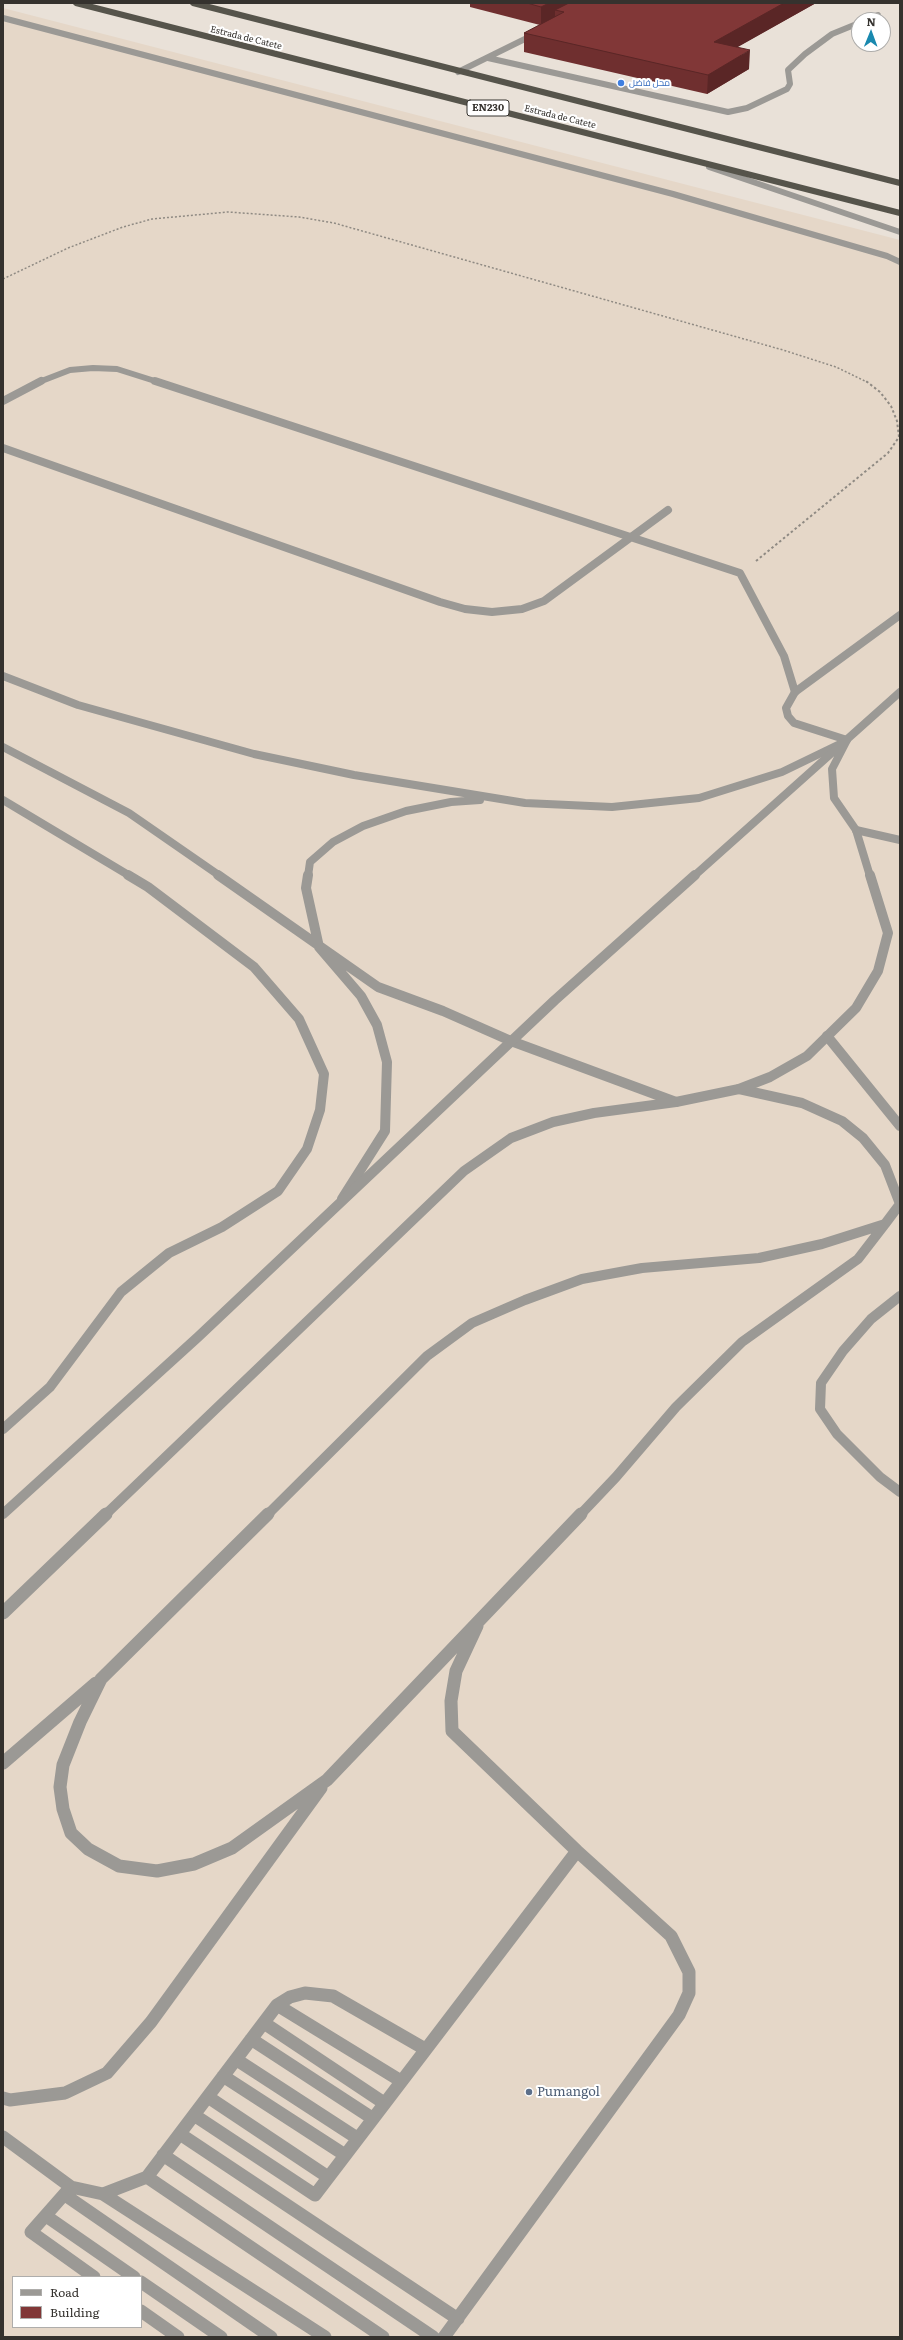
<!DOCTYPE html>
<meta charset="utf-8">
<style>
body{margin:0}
#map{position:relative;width:903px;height:2340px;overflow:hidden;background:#e9e1d8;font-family:Literata,serif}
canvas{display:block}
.frame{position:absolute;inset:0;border:4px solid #35322e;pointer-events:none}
.legend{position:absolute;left:12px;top:2276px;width:130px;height:52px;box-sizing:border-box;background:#fff;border:1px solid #aeadab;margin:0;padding:5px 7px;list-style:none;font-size:12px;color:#35322e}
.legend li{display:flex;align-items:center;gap:8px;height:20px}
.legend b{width:20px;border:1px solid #aeadab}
.north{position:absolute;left:851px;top:12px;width:40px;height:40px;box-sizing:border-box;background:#fff;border:1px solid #aeadab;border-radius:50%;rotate:1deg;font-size:11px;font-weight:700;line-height:16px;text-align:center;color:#35322e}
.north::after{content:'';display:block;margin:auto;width:14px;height:18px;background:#1989af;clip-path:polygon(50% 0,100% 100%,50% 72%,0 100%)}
</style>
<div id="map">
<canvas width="903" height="2340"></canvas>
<div class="frame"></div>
<ul class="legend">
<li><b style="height:5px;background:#9b9995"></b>Road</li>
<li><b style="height:11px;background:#813737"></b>Building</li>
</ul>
<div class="north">N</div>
</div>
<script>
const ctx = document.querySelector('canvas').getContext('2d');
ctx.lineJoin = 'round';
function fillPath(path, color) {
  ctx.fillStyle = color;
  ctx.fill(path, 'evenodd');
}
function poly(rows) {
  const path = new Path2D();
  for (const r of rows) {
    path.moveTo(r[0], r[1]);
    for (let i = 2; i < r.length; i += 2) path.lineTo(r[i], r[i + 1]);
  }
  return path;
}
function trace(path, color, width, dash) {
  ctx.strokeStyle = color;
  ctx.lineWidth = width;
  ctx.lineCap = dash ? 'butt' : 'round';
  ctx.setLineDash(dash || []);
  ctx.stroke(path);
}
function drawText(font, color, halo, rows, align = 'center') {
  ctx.font = font + ' Literata,Cairo,serif';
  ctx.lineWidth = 4;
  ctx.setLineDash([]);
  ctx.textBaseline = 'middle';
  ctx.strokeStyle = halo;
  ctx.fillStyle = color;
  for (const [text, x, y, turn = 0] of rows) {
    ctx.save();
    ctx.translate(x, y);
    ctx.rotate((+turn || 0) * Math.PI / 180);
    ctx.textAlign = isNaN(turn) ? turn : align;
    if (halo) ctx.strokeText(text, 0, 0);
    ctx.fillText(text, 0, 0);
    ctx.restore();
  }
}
fillPath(poly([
 [3,8,900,240,900,2337,3,2337],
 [13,2277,141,2277,141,2327,13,2327]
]), '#e5d7c8');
trace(poly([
 [3,279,68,248,123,227,152,219,228,212,299,217,334,223,783,350,836,367,867,382]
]), '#8f8a83', 1.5, [2, 2]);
trace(poly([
 [756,561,888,453,899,437,897,421,891,406,880,392,866,381]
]), '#8f8a83', 2, [2.5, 2.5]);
trace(poly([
 [866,20,878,15],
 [488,58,728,112,747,108,787,89,790,84,788,70,805,54,832,34,859,23],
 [458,72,535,34],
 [39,382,70,370,93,368,117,369,158,382]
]), '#9b9995', 6);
trace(poly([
 [155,381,740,573,784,656,795,692],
 [3,401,41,381],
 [3,448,440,602,465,609,492,612,522,609,544,601,668,510],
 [3,676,78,705,254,754,354,775,525,803,612,807,699,798,782,772,844,742],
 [3,747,129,813,220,876],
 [308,876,310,862,333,842,363,826,406,811,451,802,480,800]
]), '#9b9995', 8);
trace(poly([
 [218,875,378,987,443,1011,511,1041,676,1102],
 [308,875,306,888,319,947,361,996,377,1025,387,1062,385,1131,342,1199],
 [827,1036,900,1126],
 [739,1089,802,1103,842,1121,863,1138,885,1165,900,1204],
 [885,1224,900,1204],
 [267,1515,427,1356,472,1323,525,1300,582,1279,642,1268,759,1258,822,1244,885,1224],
 [580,1515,616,1477,676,1407,742,1342,858,1259,885,1224]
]), '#9b9995', 10);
trace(poly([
 [268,1514,101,1679,80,1722,63,1765,60,1787,63,1809,71,1833,88,1849,119,1866,157,1871,194,1864,232,1848,327,1780,581,1514],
 [3,1763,96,1683],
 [277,2005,401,2081],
 [264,2023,384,2103],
 [251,2039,372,2118],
 [237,2060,357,2138],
 [223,2076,345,2155],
 [208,2097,328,2177],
 [3,2098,10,2100,65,2093,107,2073,151,2022,321,1788],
 [194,2115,315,2195,577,1851],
 [180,2134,458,2319],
 [3,2137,71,2187,103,2194,147,2177,277,2005,290,1997,305,1993,333,1996,425,2049],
 [163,2155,433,2337],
 [147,2177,383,2337],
 [68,2190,31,2232,94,2277],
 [103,2194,325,2337],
 [65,2195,271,2337],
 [46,2216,134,2277],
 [141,2282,221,2337],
 [141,2311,178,2337],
 [444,2337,679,2015,689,1993,689,1972,671,1936,577,1851,452,1731,451,1701,456,1671,477,1626]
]), '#9b9995', 13);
trace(poly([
 [3,18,673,194,887,256,900,262]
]), '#9b9995', 6);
trace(poly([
 [847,740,794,723,788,716,786,708,795,692,900,615],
 [3,800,130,876],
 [856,830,900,840]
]), '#9b9995', 8);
trace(poly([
 [900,1296,871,1319,843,1351,821,1383,820,1409,837,1434,880,1477,900,1492],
 [3,1429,50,1387,121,1292,169,1253,222,1227,278,1191,307,1149,320,1110,324,1074,299,1019,254,967,148,887,128,875]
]), '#9b9995', 10);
trace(poly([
 [709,167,900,232]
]), '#9b9995', 6);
trace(poly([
 [847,740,832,769,834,798,856,830,870,876],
 [694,876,900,692]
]), '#9b9995', 8);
trace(poly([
 [3,1514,198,1337,555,1000,695,875],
 [105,1515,464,1171,511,1138,553,1122,594,1113,676,1102,739,1089,770,1077,807,1056,856,1008,878,971,888,933,870,875]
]), '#9b9995', 10);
trace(poly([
 [3,1613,106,1514]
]), '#9b9995', 13);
trace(poly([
 [76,3,900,213],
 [193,3,900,183]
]), '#56544b', 6);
fillPath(poly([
 [470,3,816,3,737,47,749,69,707,94,524,52,524,33,540,25,470,7]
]), '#6f2f2f');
fillPath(poly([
 [549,3,585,3,564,12,555,10,555,18,541,25,541,7],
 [784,3,816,3,713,61,714,42],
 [750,50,749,69,707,94,708,75]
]), '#5a2626');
const building = poly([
 [527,3,549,3,541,7,527,3],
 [569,3,784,3,714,42,750,50,708,75,524,33,564,12,555,10,569,3]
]);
fillPath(building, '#813737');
trace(building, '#5a2626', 1);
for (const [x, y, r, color] of [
 [621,83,4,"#3f7fe0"],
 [529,2092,4,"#5c6f8a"]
]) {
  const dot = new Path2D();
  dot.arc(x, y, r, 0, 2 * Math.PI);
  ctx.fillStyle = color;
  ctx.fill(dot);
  trace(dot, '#fff', 1.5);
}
drawText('9px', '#35322e', '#fff', [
 ["Estrada de Catete",246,38,14],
 ["Estrada de Catete",560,117,14]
]);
drawText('9px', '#366cbe', '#fff', [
 ["محل فاضل",629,83]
], 'left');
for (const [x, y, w] of [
 [488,108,42]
]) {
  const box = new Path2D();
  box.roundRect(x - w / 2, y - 8, w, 16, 3);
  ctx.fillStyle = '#fff';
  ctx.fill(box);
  trace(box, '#35322e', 1);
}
drawText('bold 10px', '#35322e', null, [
 ["EN230",488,108]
]);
drawText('13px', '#4e5e75', '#fff', [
 ["Pumangol",537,2092]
], 'left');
</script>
